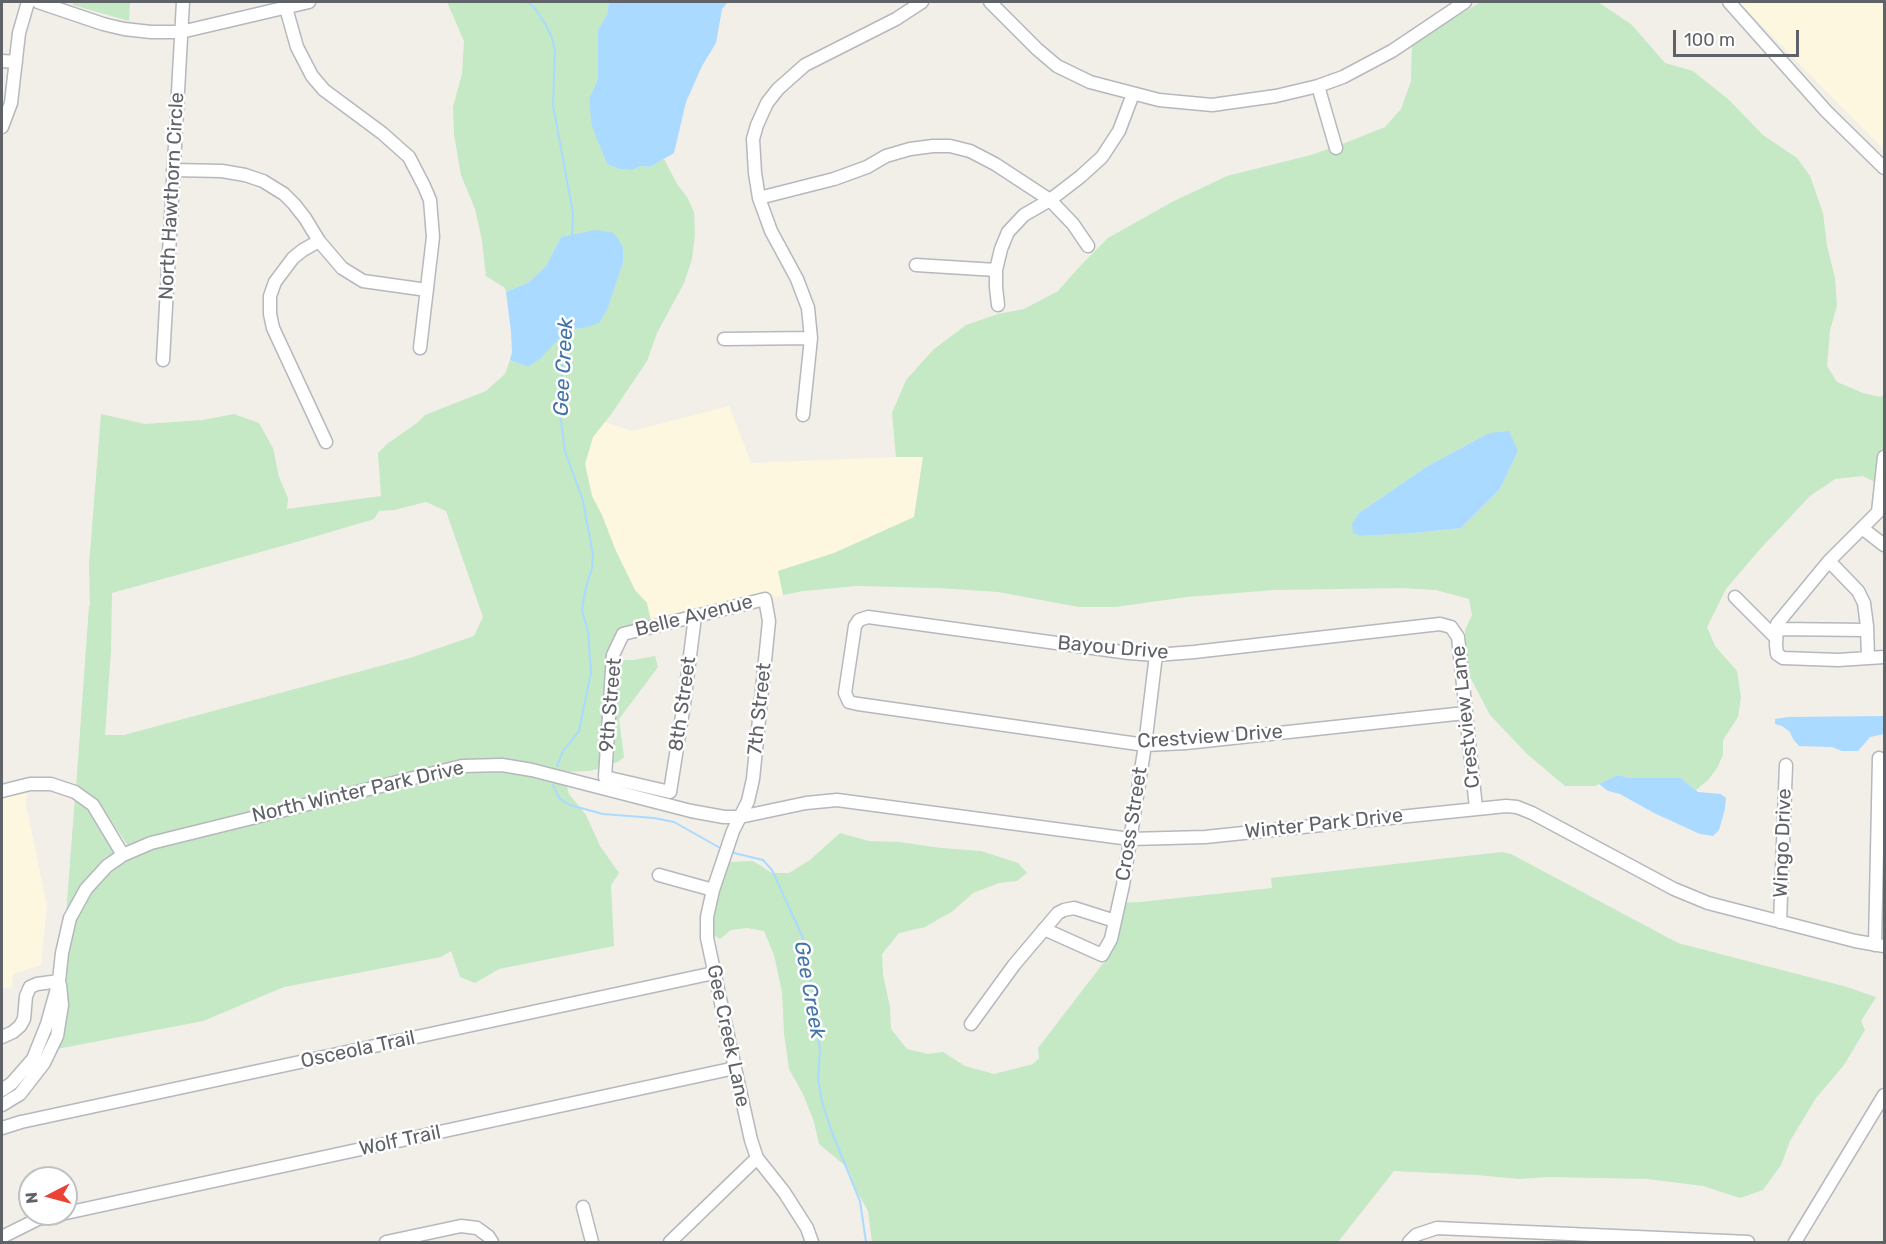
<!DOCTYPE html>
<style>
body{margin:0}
#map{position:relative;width:1886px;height:1244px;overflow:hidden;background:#f1efe8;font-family:Rubik,sans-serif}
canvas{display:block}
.frame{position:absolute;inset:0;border:3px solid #5f6368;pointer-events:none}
.north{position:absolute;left:18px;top:1166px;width:60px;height:60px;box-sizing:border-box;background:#fff;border:2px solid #bfc1c3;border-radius:50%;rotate:264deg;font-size:16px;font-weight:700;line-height:24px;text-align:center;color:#5f6368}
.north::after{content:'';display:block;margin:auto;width:21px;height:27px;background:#ea4335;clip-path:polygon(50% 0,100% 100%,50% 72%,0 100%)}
.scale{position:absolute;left:1673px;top:30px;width:126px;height:27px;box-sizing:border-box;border:3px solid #5f6368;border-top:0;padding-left:8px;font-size:18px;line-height:21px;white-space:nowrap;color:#5f6368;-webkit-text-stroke:4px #fff;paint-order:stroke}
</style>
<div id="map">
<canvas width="1886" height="1244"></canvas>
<div class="frame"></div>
<div class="north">N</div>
<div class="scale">100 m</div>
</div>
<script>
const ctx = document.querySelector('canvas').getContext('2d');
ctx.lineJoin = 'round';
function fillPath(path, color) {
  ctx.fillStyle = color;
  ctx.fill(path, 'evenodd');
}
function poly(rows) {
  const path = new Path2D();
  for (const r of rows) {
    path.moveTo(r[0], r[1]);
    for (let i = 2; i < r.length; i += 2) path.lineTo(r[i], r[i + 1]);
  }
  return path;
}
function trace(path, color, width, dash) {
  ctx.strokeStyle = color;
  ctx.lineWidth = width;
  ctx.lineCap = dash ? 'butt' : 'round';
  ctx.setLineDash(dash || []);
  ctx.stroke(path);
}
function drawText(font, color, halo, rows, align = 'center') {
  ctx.font = font + ' Rubik,sans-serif';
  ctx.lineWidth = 5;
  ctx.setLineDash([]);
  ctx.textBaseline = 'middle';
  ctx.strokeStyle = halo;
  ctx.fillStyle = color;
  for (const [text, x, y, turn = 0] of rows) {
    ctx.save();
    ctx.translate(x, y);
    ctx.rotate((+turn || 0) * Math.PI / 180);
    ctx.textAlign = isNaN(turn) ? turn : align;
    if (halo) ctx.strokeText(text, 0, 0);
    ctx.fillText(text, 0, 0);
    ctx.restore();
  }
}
fillPath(poly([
 [1739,2,1884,2,1884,150],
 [729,406,751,463,923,456,914,517,834,553,778,571,783,595,770,598,768,594,640,625,647,603,635,590,615,549,602,515,592,496,585,464,593,437,605,422,632,431],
 [27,790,26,805,47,906,41,965,13,974,12,987,2,989,2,795]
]), '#fef7e0');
fillPath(poly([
 [73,2,130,2,129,21,73,5],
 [447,2,609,2,607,15,598,30,598,79,589,99,599,143,607,164,619,169,632,170,641,166,650,167,664,159,677,184,687,197,694,212,695,234,692,259,684,283,657,333,647,361,612,413,593,437,585,464,592,496,602,515,615,549,635,590,647,603,651,621,639,625,623,629,620,628,617,631,601,768,589,771,564,772,502,761,129,847,98,802,76,788,89,606,90,606,89,565,101,414,145,424,203,420,234,414,259,423,273,448,279,477,288,498,287,509,381,496,378,453,387,444,417,423,425,415,486,391,505,374,510,360,528,367,567,330,583,328,608,308,623,263,561,237,546,266,529,282,506,292,505,288,486,276,482,240,475,209,461,175,454,134,453,107,462,74,464,41],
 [426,502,446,511,483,617,474,636,410,658,124,735,105,735,111,650,112,593,300,541,374,519,379,511,394,510],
 [1481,2,1598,2,1632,25,1665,63,1693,71,1728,99,1763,135,1797,158,1810,176,1823,213,1827,246,1835,278,1837,306,1830,330,1827,366,1837,382,1863,393,1880,397,1884,395,1884,487,1863,476,1835,479,1810,496,1761,548,1726,589,1707,627,1715,646,1737,671,1741,697,1738,717,1723,740,1723,755,1717,768,1708,780,1696,790,1681,778,1629,778,1618,775,1595,786,1565,786,1527,754,1490,715,1468,673,1465,630,1472,615,1469,599,1436,590,1403,588,1274,590,1187,597,1115,607,1079,607,998,592,938,588,857,586,803,591,783,595,778,571,834,553,914,517,923,457,896,457,892,413,906,380,933,350,966,325,998,314,1024,309,1058,291,1082,264,1108,238,1172,202,1227,176,1311,155,1331,148,1332,153,1341,151,1340,145,1385,127,1401,109,1411,81,1412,43],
 [1489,433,1518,451,1500,489,1461,528,1415,533,1361,536,1359,513,1426,467],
 [619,653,623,660,634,660,655,656,658,667,619,719,624,757,618,762,611,764],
 [463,770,501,770,566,783,569,794,586,815,600,846,619,873,611,885,614,946,499,969,475,983,460,977,451,951,441,957,284,987,203,1021,57,1049,67,953,75,920,90,892,111,869,130,856,152,847],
 [75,797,90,808,121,851,66,915],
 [840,833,869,841,899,842,941,848,981,851,1018,863,1027,873,1017,881,999,883,973,893,953,911,925,927,899,933,882,954,883,975,890,1007,891,1029,907,1049,928,1054,943,1052,965,1066,994,1074,1033,1064,1039,1058,1038,1048,1108,957,1115,903,1140,902,1272,888,1271,878,1502,852,1511,854,1678,943,1847,987,1876,997,1861,1021,1865,1030,1844,1065,1816,1098,1790,1141,1781,1165,1763,1190,1740,1198,1703,1186,1648,1179,1549,1177,1519,1179,1477,1175,1394,1171,1338,1242,872,1242,868,1211,857,1191,848,1168,819,1144,814,1122,804,1096,789,1069,784,1033,782,992,774,955,764,931,747,928,731,930,720,939,712,934,712,918,717,891,727,862,753,861,772,873,789,873,810,860]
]), '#c5e8c5');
fillPath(poly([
 [609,2,728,2,722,9,716,43,702,66,686,102,674,153,650,167,641,166,632,170,619,169,607,164,592,126,589,99,598,79,598,30,607,15],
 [596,230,614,233,623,247,623,263,608,308,599,323,583,328,567,330,541,358,528,367,510,360,512,352,511,331,506,292,529,282,546,266,561,237],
 [1509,431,1518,451,1500,489,1461,528,1415,533,1361,536,1353,533,1352,524,1359,513,1426,467,1489,433],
 [1884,716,1884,734,1870,737,1858,751,1842,751,1832,747,1799,746,1793,739,1790,732,1782,726,1775,724,1775,719,1788,717],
 [1618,775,1629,778,1681,778,1698,792,1721,794,1726,798,1725,809,1719,830,1713,836,1700,834,1654,813,1620,794,1608,791,1599,784]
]), '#aadaff');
trace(poly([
 [527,2,534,7,546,25,552,38,555,51,553,105,573,213,572,237],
 [557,766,563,751,579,731,591,672,588,632,582,610,586,587,592,568,593,555,583,501,565,451,559,405,566,330],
 [553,785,559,798,570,805,603,814,654,818,674,822,722,849],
 [730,852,763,860,772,870,803,938,809,968,820,1050,818,1079,822,1101,831,1130,860,1201,866,1242]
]), '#aadaff', 2);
const minor = poly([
 [38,2,103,24,124,29,151,32,181,32,309,2],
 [990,2,1037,49,1057,66,1090,82,1159,100,1212,105,1276,96,1318,86,1343,77,1392,51,1465,2],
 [1729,2,1826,111,1884,168],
 [286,8,297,47,312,76,324,90,382,133,409,157,424,186,430,200,433,237,420,348],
 [2,61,16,62],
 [1318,86,1336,148],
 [2,127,11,103,19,33,28,2],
 [173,170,222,171,245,175,263,181,284,194,294,204,305,218,319,241,342,268,363,281,427,290],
 [759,198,834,179,867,167,886,156,910,149,933,146,950,146,970,151,995,164,1050,200,1073,224,1088,246],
 [319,241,303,250,293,258,275,282,270,296,270,314,273,328,326,442],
 [916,265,996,270],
 [998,305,996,287,996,270,1001,249,1008,232,1024,215,1050,200,1080,177,1102,157,1119,131,1133,94],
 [724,339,811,338],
 [163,360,183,2],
 [803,415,811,338,808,308,797,279,771,231,759,198,755,173,753,139,757,125,767,103,778,89,805,65,896,19,922,2],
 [1884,457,1878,512,1829,561,1777,624,1776,645,1777,654,1783,658,1838,660,1884,657],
 [1862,528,1884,545],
 [1829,561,1858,591,1864,603,1867,626,1868,658],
 [1735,597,1776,638],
 [695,616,684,704,670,792,605,777,613,655,623,634,765,599,769,621,753,779,748,801,733,831,713,890,707,917,707,938,735,1068,751,1140,757,1158,784,1192,807,1228,812,1242],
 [1777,629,1867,630],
 [1465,713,1186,743,1145,745,858,704,849,702,845,693,855,626,859,620,868,617,1129,653,1156,655,1194,652,1440,624,1451,627,1458,637,1476,808],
 [2,791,30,784,51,784,75,792,93,805,123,855],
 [659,875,713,890],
 [1780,922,1786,765],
 [1044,929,1102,955,1111,939,1123,885,1145,745,1156,655],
 [1875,945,1879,758],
 [971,1024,1014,965,1058,913,1064,910,1074,908,1115,921],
 [2,1037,13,1032,20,1026,24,1019,26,996,30,987,37,984,59,981],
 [2,1090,12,1083,33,1059,47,1024,59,981,62,953,70,918,86,889,107,866,123,855,151,843,462,766,502,765,532,770,691,811,724,817,740,817,806,803,837,800,1130,839,1205,837,1506,806,1517,807,1532,813,1674,889,1708,903,1855,941,1884,946],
 [2,1105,20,1094,44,1063,57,1036,62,1005,60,985],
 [2,1128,21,1122,714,973],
 [583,1207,592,1242],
 [66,1213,735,1068],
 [2,1237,38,1219,63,1214],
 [386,1242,461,1226,477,1228,488,1236,492,1242],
 [670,1242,757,1158],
 [1409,1242,1416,1235,1437,1228,1748,1242],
 [1795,1242,1884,1095]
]);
trace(minor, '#b5b8bc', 15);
trace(minor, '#fff', 12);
drawText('20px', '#5f6368', '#fff', [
 ["North Hawthorn Circle",172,196,-87],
 ["Belle Avenue",694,616,-14],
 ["Bayou Drive",1113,648,5],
 ["8th Street",683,704,-82],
 ["9th Street",611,705,-85],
 ["7th Street",760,709,-84],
 ["Crestview Lane",1466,717,-96],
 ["Crestview Drive",1210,737,-4],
 ["North Winter Park Drive",358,792,-13],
 ["Cross Street",1132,824,-81],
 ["Winter Park Drive",1324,824,-6],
 ["Wingo Drive",1783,843,-88],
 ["Gee Creek Lane",728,1036,78],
 ["Osceola Trail",358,1050,-12],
 ["Wolf Trail",400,1141,-12]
]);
drawText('italic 21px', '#4174aa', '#fff', [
 ["Gee Creek",564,367,-87],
 ["Gee Creek",809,990,80]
]);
</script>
